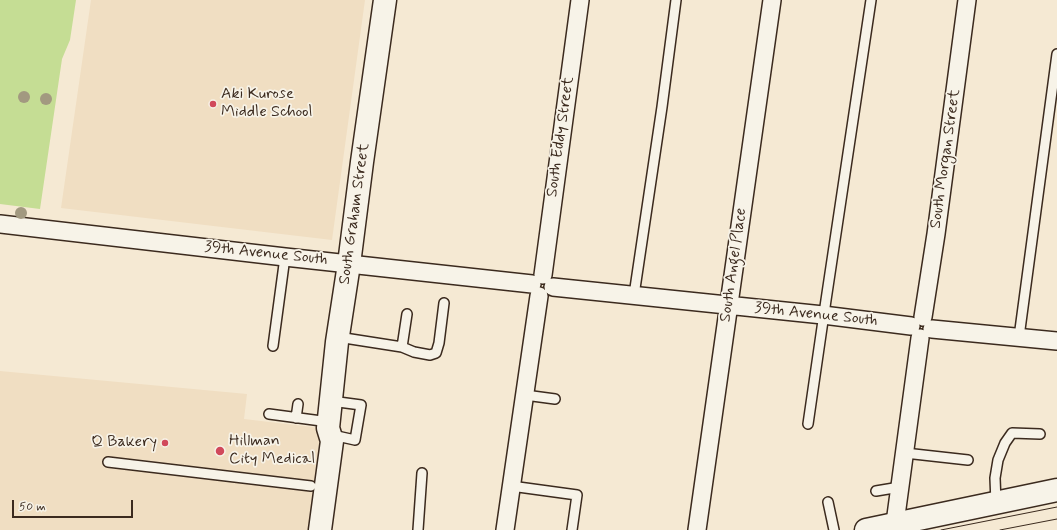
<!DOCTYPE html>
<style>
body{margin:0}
#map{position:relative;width:1057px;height:530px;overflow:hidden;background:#f5e9d3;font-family:Mynerve,sans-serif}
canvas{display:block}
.scale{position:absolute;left:12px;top:500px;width:121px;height:18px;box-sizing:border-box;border:2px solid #3b2a1e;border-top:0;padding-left:5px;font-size:12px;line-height:14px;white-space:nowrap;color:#3b2a1e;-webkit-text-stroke:3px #f7f3e8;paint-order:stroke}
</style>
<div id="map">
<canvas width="1057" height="530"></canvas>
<div class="scale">50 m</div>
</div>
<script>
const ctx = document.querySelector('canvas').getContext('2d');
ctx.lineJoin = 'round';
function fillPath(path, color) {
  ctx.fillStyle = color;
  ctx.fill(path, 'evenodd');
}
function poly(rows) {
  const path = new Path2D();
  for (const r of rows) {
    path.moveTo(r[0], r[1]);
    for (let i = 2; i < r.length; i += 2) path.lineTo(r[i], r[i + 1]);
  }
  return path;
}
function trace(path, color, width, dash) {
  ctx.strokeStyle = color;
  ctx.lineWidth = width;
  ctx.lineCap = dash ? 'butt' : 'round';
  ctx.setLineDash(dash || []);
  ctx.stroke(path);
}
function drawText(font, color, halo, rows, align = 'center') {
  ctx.font = font + ' Mynerve,sans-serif';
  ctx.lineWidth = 3.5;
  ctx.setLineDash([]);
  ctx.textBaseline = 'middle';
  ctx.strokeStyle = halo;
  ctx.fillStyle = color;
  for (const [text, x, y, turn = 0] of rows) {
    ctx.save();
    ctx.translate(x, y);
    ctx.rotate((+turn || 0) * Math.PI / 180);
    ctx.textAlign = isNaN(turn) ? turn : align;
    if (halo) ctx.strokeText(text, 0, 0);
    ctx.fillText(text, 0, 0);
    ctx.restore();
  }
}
fillPath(poly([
 [91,0,365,0,332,240,61,208],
 [0,371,247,394,244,419,321,428,309,530,0,530]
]), '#f0dec2');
fillPath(poly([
 [0,0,76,0,70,40,62,59,40,209,0,204]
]), '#c5dd94');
const lane = poly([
 [634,295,662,107,676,0],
 [338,337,402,347,414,352,430,355,436,353,439,343,444,303],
 [1019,337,1057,54],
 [273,346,285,257],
 [402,347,407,314],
 [525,395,555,399],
 [331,401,361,405,355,440,337,436,332,432],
 [269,414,329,422],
 [296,418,298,404],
 [808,424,826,300,871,0],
 [905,453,968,460],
 [108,462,311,486],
 [511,486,577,495,572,530],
 [876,491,900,487],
 [828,502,834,530],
 [996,503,995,478,998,460,1005,443,1012,433,1040,434],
 [418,530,422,473]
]);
const street = poly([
 [0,224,285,257,532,284],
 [543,275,580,0],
 [553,287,823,315,911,326],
 [923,317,936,234,967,0],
 [932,329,1057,341],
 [895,523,920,338],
 [505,530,539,296],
 [697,530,772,0]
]);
const secondary = poly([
 [320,530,332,441,328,428,337,342,349,264,362,162,385,0],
 [866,530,1057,490]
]);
trace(lane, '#3b2a1e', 12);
trace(street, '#3b2a1e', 20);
trace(secondary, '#3b2a1e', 25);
trace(lane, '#f7f3e8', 9);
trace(street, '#f7f3e8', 17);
trace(secondary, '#f7f3e8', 22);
trace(poly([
 [941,530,1057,507],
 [1000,530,1057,519]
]), '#3b2a1e', 1);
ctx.fillStyle = '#a29980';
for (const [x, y] of [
 [24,97],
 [46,99],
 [21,213]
]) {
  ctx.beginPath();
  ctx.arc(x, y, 6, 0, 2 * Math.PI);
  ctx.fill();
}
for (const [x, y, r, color] of [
 [213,104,4,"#d1495b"],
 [165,443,4,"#d1495b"],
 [220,451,5,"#d1495b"]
]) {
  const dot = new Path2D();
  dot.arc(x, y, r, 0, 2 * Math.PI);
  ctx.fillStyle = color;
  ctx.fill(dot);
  trace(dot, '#f7f3e8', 1.5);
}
drawText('16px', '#3b2a1e', '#f7f3e8', [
 ["Aki Kurose",221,95],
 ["Middle School",221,113],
 ["Hillman",229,442],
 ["City Medical",229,460],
 ["Q Bakery",157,443,"right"]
], 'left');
drawText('16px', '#3b2a1e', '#f7f3e8', [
 ["South Eddy Street",561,137,-82],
 ["South Morgan Street",946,159,-82],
 ["South Graham Street",355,214,-82],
 ["39th Avenue South",266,254,6],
 ["South Angel Place",734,265,-82],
 ["39th Avenue South",816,315,6]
]);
</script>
